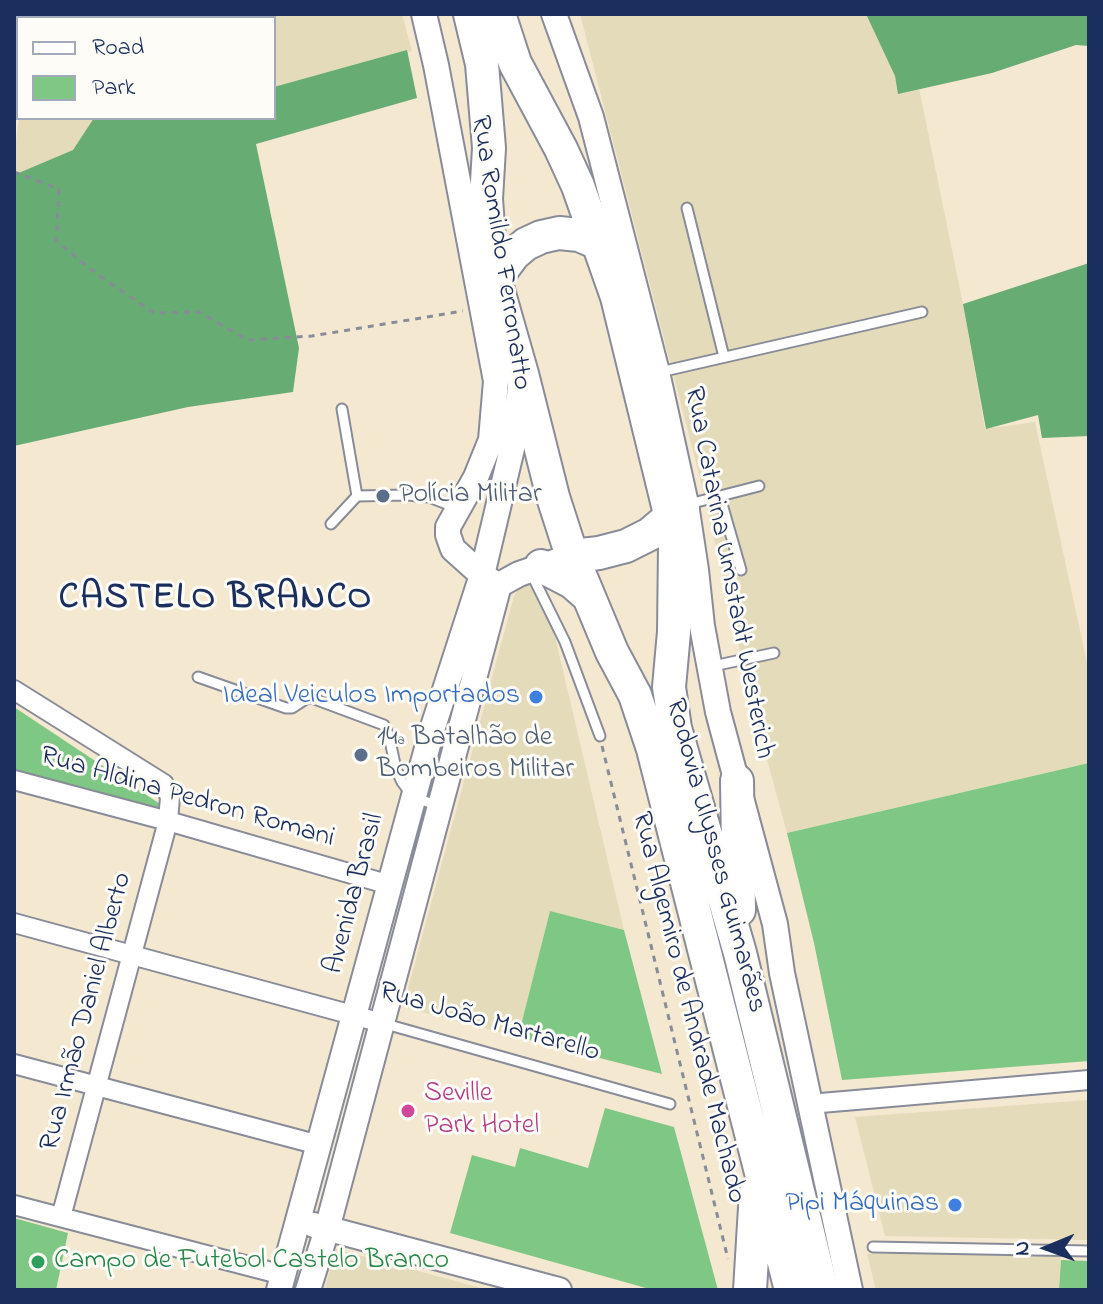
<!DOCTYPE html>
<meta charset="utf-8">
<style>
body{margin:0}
#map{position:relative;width:1103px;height:1304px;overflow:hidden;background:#f4e8d1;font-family:"Indie Flower",sans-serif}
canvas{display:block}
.frame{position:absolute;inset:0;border:16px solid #1b2f5e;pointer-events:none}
.legend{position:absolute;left:16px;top:16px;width:260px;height:104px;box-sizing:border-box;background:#fdfcf7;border:2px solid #a3aaba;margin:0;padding:10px 14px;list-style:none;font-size:24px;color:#1b2f5e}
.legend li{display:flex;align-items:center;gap:16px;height:40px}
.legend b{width:40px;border:2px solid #a3aaba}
.north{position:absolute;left:1007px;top:1208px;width:80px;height:80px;-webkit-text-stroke:6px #fdfcf7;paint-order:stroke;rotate:269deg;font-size:22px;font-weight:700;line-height:32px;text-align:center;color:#1b2f5e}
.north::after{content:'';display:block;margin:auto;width:28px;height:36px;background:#1b2f5e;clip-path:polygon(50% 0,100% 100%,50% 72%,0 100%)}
</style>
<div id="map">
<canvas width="1103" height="1304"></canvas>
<div class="frame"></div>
<ul class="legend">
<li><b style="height:10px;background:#fff"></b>Road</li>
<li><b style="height:22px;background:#7fc784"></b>Park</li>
</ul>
<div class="north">N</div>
</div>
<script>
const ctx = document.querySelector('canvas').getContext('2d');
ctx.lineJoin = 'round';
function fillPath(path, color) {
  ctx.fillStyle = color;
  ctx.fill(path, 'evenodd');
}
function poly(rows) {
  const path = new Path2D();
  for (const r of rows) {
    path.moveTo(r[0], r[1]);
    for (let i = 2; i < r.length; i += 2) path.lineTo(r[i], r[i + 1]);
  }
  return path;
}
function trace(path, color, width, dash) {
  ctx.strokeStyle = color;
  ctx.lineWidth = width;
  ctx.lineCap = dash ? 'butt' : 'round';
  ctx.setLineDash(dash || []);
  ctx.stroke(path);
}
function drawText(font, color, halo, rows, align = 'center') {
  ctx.font = font + ' "Indie Flower",sans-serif';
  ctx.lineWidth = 6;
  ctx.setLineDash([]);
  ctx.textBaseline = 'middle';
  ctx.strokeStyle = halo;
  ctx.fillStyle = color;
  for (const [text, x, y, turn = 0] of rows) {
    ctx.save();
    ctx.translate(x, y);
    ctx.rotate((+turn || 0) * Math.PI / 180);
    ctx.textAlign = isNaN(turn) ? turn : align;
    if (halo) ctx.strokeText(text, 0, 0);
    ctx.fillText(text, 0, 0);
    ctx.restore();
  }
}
fillPath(poly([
 [34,14,402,14,412,51,274,96,274,18,34,18],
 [580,14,866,14,895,76,898,93,919,88,963,304,985,429,1035,422,1089,672,1089,763,787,833,753,708,700,478],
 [19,118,206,118,14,181,14,155],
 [541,577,624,930,550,911,518,1037,403,1007,514,596,521,585],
 [1089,1100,1089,1240,885,1236,855,1117],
 [336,1249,489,1290,324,1290],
 [1061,1253,1059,1290,876,1290,867,1254]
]), '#e4dbba');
fillPath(poly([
 [14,707,160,804,157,815,14,773],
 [1089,763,1089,1061,842,1080,814,943,787,833],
 [550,911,624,930,662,1074,518,1037],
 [605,1108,674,1127,718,1290,653,1290,450,1233,472,1155,515,1167,520,1148,588,1168],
 [14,1218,68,1233,56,1290,14,1290],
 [1061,1260,1089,1261,1089,1290,1059,1290]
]), '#7fc784');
fillPath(poly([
 [866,14,1089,14,1089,46,1076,45,992,73,898,94,895,76],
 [407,50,417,98,256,144,299,348,293,392,188,407,14,446,14,175,73,150,94,118,274,118,274,87],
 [1089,263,1089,436,1042,438,1038,415,986,429,963,304]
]), '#67ac72');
const lane = poly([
 [687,208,724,357],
 [660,372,922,312],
 [342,409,357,496],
 [720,497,741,570],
 [689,504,759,486],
 [331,524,357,496,407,495,429,497,457,508],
 [531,573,565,642,600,736],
 [713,666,774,653],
 [198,677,286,708,292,708,309,697,384,725,389,736,396,769,402,782,413,797,439,806],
 [382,1023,670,1104],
 [873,1247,1089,1251]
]);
const street = poly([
 [14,690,164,784,170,797,168,821,61,1217],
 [14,780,168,821,390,885],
 [14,923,382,1023],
 [14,1064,319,1145],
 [809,1104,1089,1080],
 [14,1205,283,1275]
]);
const secondary = poly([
 [424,14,436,65,496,381,491,440,476,477,448,527,448,535,453,549,482,575,493,582],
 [554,14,591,117,657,372,686,504,696,570,702,626,718,712,775,924,782,973,850,1290],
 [22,18,22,14],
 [14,67,18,42],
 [314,1225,559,1290],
 [279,1290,432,730,482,575,514,440,520,388],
 [308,1290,327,1229,499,585,519,574,557,561]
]);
const highway = poly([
 [470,14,482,64,489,148,486,199,489,240,496,283,522,374,553,497,572,556,612,652,635,695,653,749,791,1290],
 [499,14,515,63,561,149,578,186,617,297,671,518,675,546,674,632,669,687,675,728,740,953,822,1290],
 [496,283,502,270,514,254,526,244,541,237,559,233,579,235,612,249],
 [572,556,599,553,626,546,650,534,683,506],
 [541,566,572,582,588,596],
 [737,781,739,910],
 [750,1290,756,1191]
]);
trace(lane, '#888c98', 13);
trace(street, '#888c98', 22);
trace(secondary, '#888c98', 28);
trace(highway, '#888c98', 36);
trace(poly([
 [14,172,59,189,56,241,97,274,154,313,199,312,248,340,312,336,463,311],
 [602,746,728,1259]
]), '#888c98', 3, [6, 6]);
trace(lane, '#fff', 9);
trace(street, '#fff', 18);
trace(secondary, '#fff', 24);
trace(highway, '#fff', 32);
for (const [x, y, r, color] of [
 [383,496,8,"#5c6f8a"],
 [536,697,8,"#3f7fe0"],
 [361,755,8,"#5c6f8a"],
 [408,1111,8,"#d1479c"],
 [955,1205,8,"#3f7fe0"],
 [38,1262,8,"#2e9e5b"]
]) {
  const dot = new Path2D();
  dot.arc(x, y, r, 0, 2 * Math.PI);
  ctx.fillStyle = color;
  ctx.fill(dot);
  trace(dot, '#fdfcf7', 3);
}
drawText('28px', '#1b2f5e', '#fdfcf7', [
 ["Rua Romildo Ferronatto",499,253,81],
 ["Rua Catarina Umstadt Westerich",727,573,79],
 ["Rua Aldina Pedron Romani",187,799,16],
 ["Rodovia Ulysses Guimarães",714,856,75],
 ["Avenida Brasil",356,894,-75],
 ["Rua Algemiro de Andrade Machado",687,1008,76],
 ["Rua Irmão Daniel Alberto",88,1012,-75],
 ["Rua João Martarello",489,1024,16]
]);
drawText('28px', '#4e5e75', '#fdfcf7', [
 ["Polícia Militar",399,496],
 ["14ª Batalhão de",377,739],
 ["Bombeiros Militar",377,771]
], 'left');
drawText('28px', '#366cbe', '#fdfcf7', [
 ["Ideal Veiculos Importados",520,697],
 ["Pipi Máquinas",939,1205]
], 'right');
drawText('28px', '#b23c85', '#fdfcf7', [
 ["Seville",424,1095],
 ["Park Hotel",424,1127]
], 'left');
drawText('28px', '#27864d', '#fdfcf7', [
 ["Campo de Futebol Castelo Branco",54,1262]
], 'left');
ctx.letterSpacing = '2px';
drawText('bold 36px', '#1b2f5e', '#fdfcf7', [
 ["CASTELO BRANCO",216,601]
]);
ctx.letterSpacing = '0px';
</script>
